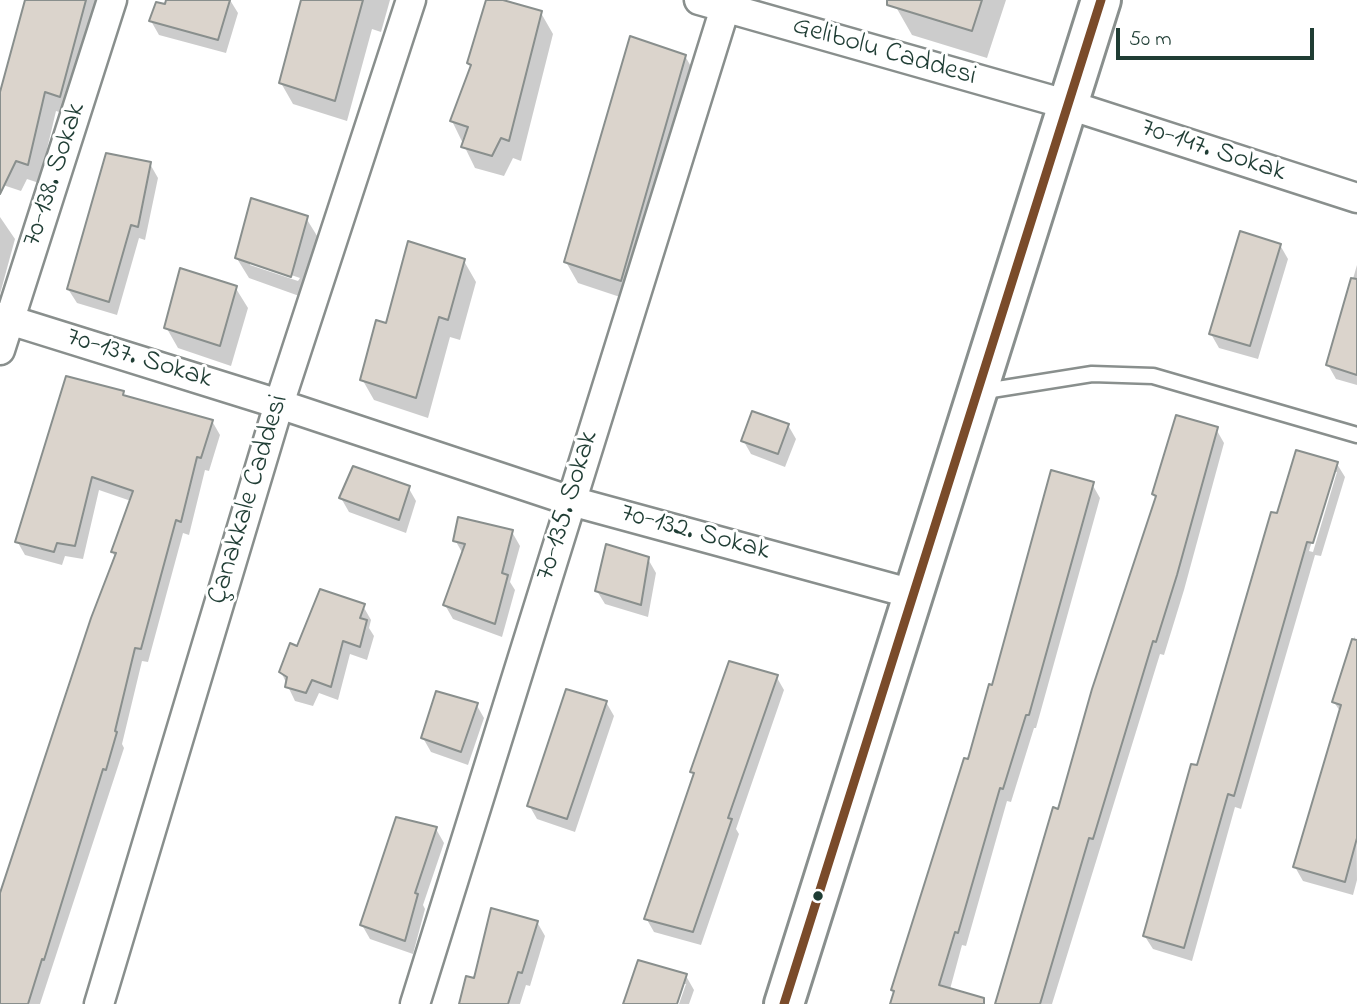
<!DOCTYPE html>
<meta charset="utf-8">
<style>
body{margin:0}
#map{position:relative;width:1357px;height:1004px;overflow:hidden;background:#fff;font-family:"Indie Flower",sans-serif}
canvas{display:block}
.scale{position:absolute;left:1116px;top:28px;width:198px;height:32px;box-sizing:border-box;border:4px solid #1f3d34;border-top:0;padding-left:9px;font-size:21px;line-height:24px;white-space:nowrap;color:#1f3d34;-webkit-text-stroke:5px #fff;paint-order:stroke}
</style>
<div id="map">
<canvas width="1357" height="1004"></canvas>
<div class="scale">50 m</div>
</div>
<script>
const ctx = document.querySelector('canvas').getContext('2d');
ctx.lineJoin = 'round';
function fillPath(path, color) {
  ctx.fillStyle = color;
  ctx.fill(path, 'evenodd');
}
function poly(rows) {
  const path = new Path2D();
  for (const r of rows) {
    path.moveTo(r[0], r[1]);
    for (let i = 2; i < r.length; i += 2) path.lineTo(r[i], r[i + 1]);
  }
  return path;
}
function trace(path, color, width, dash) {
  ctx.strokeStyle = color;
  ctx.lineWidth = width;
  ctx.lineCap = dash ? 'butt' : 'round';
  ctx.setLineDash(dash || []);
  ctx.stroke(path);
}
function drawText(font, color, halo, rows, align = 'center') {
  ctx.font = font + ' "Indie Flower",sans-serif';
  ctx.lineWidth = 6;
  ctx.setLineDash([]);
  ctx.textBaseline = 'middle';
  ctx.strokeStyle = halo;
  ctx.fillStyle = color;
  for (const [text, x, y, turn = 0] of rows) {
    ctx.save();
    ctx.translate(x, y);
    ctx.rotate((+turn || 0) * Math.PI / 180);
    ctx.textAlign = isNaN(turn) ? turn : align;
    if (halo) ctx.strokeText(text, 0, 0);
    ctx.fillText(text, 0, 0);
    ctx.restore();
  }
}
fillPath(poly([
 [27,0,102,0,71,116,56,111,39,183,27,179,21,191,0,184,0,99],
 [167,0,230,0,238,13,226,53,159,35,151,21,166,6],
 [331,0,390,0,381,32,372,29,347,121,293,104,281,83],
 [488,0,541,13,553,34,521,161,513,158,504,176,475,168,452,121,472,68,469,63],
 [899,0,1006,0,987,58,912,35,896,7],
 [685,56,697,77,632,301,578,283,566,262],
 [150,164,158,178,145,240,139,238,117,315,77,303,68,289],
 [0,217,15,239,0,294],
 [306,218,319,239,302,297,249,278,236,257],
 [250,261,300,278,298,281,250,265],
 [1280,245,1288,259,1258,359,1219,348,1211,334],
 [464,261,476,282,460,340,450,337,428,418,374,400,362,379,387,325],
 [1357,265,1357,385,1336,379,1328,365],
 [235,287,248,308,231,366,178,348,166,327],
 [123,393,126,398,212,421,220,435,209,471,205,470,189,535,183,533,148,662,142,661,122,744,124,748,40,1004,0,1004,0,899,116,558,112,552,131,501,99,490,83,559,65,556,62,565,25,555,17,541],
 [788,425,796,439,785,467,751,454,743,440],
 [1216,429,1224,443,1184,590,1164,655,1160,654,1052,1004,996,1004,1157,499,1154,494],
 [1337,464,1345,477,1321,556,1315,555,1241,809,1235,807,1192,961,1153,949,1144,935,1278,515],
 [1333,472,1337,472,1313,552,1309,551],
 [1092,484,1100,498,1036,728,1034,728,1011,802,1007,801,966,946,962,945,946,1004,892,1004,893,990,993,687],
 [408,487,416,501,406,533,349,512,341,498],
 [512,532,520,546,510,582,515,590,502,637,453,619,445,605,463,554,455,540],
 [648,559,656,573,648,617,605,604,597,591],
 [363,606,371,620,369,628,374,636,367,660,350,654,338,700,319,693,313,706,295,701,281,672,298,648],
 [1355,636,1357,880,1353,895,1303,881,1295,867,1341,713,1334,702],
 [776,676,784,690,736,829,739,834,701,945,654,932,646,918,695,777,692,772],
 [606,702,614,716,575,832,537,819,529,805],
 [476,704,484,718,468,765,431,752,423,738],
 [436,829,444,843,423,905,425,909,413,954,370,939,362,925],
 [537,922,545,936,530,986,526,985,520,1004,460,1004,475,980],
 [686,976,694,990,689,1004,679,1004,686,984,682,984,675,1004,627,1004]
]), '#0003');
const building = poly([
 [25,0,86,0,60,97,45,92,28,165,16,161,0,194,0,92,25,0],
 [166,0,230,0,218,40,149,21,156,2,165,4,166,0],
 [301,0,363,0,335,101,279,83,301,0],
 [486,0,503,0,542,11,509,141,501,138,492,156,461,147,468,127,450,121,471,65,467,63,486,0],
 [887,0,982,0,972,31,887,5,887,0],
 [630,36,686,55,621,281,564,262,630,36],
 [106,153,151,162,138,227,131,225,109,302,67,289,106,153],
 [251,198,308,216,291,277,235,258,251,198],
 [1240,231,1281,244,1250,346,1209,334,1240,231],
 [408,241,465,259,448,320,439,317,416,398,360,380,376,320,386,323,408,241],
 [180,268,237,286,220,346,164,328,180,268],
 [1351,278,1357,279,1357,375,1326,365,1351,278],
 [66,376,124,391,123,395,213,420,201,458,197,457,181,522,176,520,141,649,135,648,115,731,117,732,106,770,103,769,44,960,42,959,28,1004,0,1004,0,893,91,618,116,553,111,552,133,491,92,477,75,546,57,543,54,552,15,542,66,376],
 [752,411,789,424,778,454,741,441,752,411],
 [1176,415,1218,427,1177,575,1156,642,1153,641,1093,839,1089,838,1040,1004,995,1004,1053,807,1058,809,1092,689,1156,496,1152,494,1176,415],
 [1296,450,1338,462,1313,543,1307,542,1234,796,1228,794,1184,948,1143,936,1191,764,1197,765,1271,512,1277,513,1296,450],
 [353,466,410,486,399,520,339,498,353,466],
 [1051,470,1094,482,1029,715,1026,715,1003,789,1000,788,958,933,955,932,939,985,984,998,984,1004,890,1004,894,991,891,990,964,758,968,759,989,684,992,685,1051,470],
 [458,517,513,530,502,573,508,575,495,624,443,605,465,544,453,541,458,517],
 [606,544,649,557,641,605,595,591,606,544],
 [320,589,365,604,360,618,367,620,360,647,343,641,331,687,312,680,306,693,285,687,287,677,279,672,290,643,297,646,320,589],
 [1352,639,1357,640,1357,838,1345,882,1293,867,1341,705,1332,702,1352,639],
 [729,661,778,675,728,818,732,819,693,932,644,919,694,773,690,772,729,661],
 [566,689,607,701,567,819,527,806,566,689],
 [436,691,478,703,461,752,421,738,436,691],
 [396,817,437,827,415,893,418,894,405,941,360,925,396,817],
 [491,908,538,921,522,973,518,972,508,1004,459,1004,466,976,474,978,491,908],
 [638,960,687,974,677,1004,623,1004,638,960]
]);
fillPath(building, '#dbd4cc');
trace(building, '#898f8d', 2);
const lane = poly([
 [979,392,1092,374,1153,376,1357,435]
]);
const street = poly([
 [699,0,1069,105,1357,198],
 [0,317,279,404,571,501,913,594],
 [0,350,112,0],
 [99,1004,279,404,411,0],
 [415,1004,725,8]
]);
const secondary = poly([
 [784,1004,1101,0]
]);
trace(lane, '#898f8d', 19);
trace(street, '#898f8d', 33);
trace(secondary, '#898f8d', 44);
trace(lane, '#fff', 14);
trace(street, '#fff', 28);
trace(secondary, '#fff', 38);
trace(poly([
 [784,1004,1101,0]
]), '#7a4b2a', 9);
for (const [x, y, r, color] of [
 [818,896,6,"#1f3d34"]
]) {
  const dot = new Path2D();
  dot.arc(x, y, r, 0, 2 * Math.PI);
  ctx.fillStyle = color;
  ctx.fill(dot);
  trace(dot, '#fff', 2.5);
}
drawText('28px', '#1f3d34', '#fff', [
 ["Gelibolu Caddesi",884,53,16],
 ["70-147. Sokak",1213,152,18],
 ["70-138. Sokak",56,175,-72],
 ["70-137. Sokak",139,360,17],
 ["Çanakkale Caddesi",250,500,-73],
 ["70-135. Sokak",569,506,-73],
 ["70-132. Sokak",695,534,15]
]);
</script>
